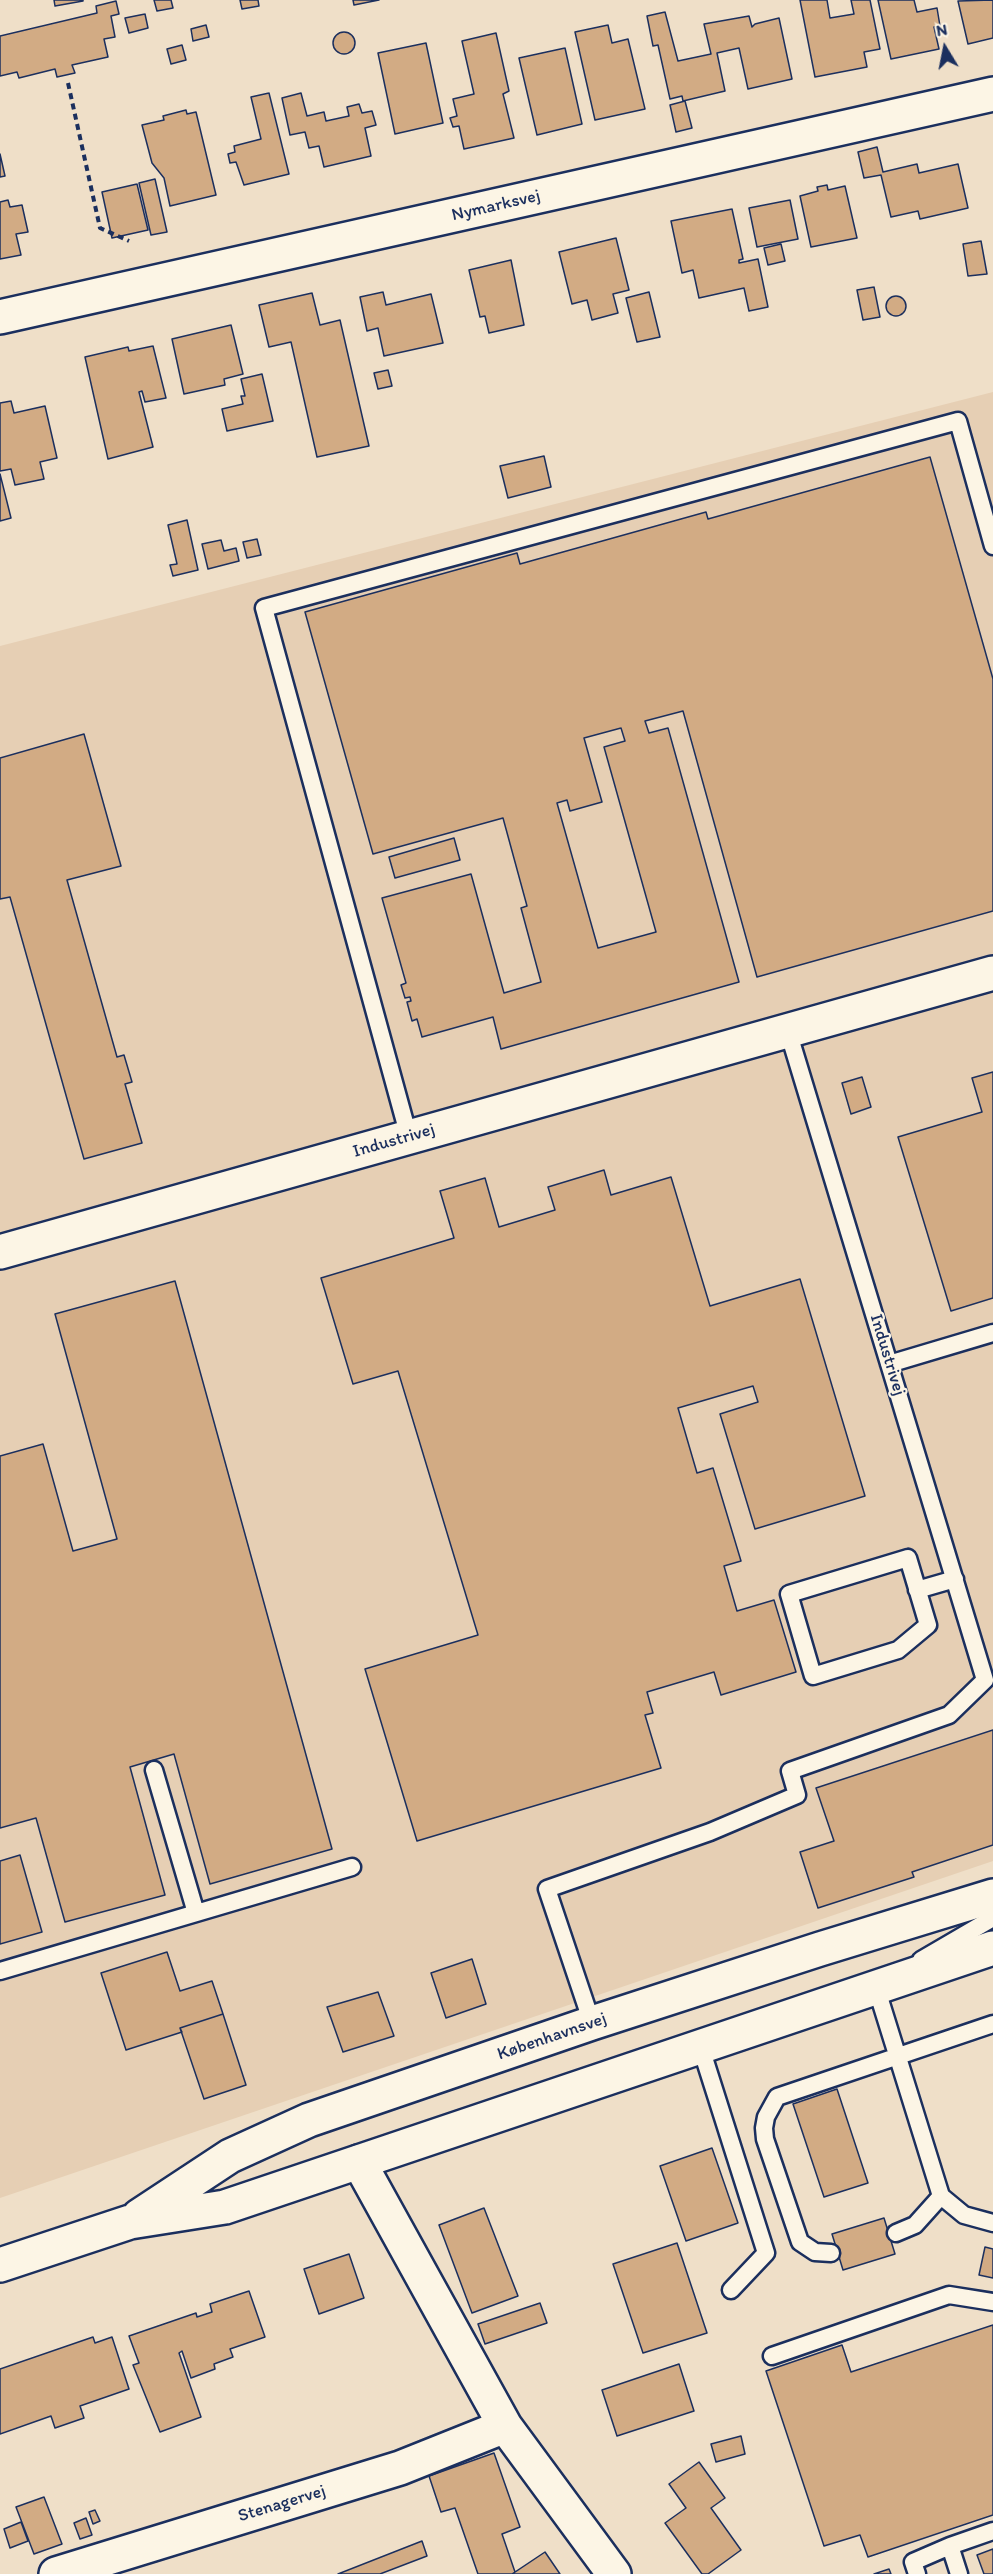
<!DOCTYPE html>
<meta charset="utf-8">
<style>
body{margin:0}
#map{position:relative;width:993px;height:2574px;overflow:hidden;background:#efdfc8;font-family:Itim,sans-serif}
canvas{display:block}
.north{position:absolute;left:915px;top:18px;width:60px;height:60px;-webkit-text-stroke:4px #fcf5e5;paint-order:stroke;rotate:350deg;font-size:16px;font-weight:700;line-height:24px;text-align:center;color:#1b2f5e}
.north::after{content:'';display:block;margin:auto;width:21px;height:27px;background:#1b2f5e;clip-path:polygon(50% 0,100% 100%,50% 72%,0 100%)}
</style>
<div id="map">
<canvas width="993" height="2574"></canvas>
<div class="north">N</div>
</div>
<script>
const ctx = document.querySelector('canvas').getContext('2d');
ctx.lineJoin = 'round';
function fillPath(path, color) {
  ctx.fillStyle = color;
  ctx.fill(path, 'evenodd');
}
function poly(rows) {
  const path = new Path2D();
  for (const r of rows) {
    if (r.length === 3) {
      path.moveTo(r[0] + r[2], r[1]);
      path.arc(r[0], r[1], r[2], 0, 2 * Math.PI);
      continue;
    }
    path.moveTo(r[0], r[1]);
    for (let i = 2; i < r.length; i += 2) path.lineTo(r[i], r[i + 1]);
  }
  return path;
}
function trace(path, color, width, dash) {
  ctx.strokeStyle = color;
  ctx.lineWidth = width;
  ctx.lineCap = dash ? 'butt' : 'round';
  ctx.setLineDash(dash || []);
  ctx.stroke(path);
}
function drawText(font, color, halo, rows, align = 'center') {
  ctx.font = font + ' Itim,sans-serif';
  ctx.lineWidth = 4.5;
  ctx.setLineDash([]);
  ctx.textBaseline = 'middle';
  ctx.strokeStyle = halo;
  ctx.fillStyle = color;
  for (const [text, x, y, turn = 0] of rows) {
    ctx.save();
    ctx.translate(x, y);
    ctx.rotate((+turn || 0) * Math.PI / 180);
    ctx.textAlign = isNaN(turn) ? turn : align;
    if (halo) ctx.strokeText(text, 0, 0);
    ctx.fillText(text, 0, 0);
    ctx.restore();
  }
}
fillPath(poly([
 [993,392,993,1861,0,2198,0,646]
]), '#e6cfb4');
const building = poly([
 [54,0,83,0,83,1,55,6,54,0],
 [154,0,171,0,173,8,157,11,154,0],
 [240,0,258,0,259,6,242,9,240,0],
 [353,0,379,0,354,5,353,0],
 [800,0,827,0,830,18,854,14,851,0,870,0,880,49,864,52,867,67,815,77,800,0],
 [878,0,914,0,917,12,937,8,940,26,934,27,939,49,891,59,878,0],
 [993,0,993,38,968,44,958,1,993,0],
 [116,1,119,14,111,16,115,37,104,39,108,57,72,65,75,73,57,77,55,69,19,78,17,72,0,76,0,36,97,13,96,6,116,1],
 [665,12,678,61,711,54,704,24,749,16,752,27,755,24,779,18,792,79,748,89,739,48,717,53,725,91,683,101,682,96,670,99,658,45,653,46,647,16,665,12],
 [145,14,148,28,129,33,125,18,145,14],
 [206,25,209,37,193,41,191,29,206,25],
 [608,25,612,43,628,39,645,109,595,120,575,32,608,25],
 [344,43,11],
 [496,33,509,91,503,94,514,138,464,149,459,126,453,127,450,118,457,116,453,99,474,94,462,41,496,33],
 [426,43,443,123,395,134,378,53,426,43],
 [182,45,186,60,171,64,167,49,182,45],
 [565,48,582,124,537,135,519,58,565,48],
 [269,93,289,174,244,185,236,162,230,163,228,154,235,152,234,146,261,139,251,97,269,93],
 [301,93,307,116,324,112,326,121,349,116,347,107,359,104,362,113,372,111,376,125,365,128,371,156,324,167,319,146,309,148,305,132,290,135,282,98,301,93],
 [685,101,692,128,676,132,670,105,685,101],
 [186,110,187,114,196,112,216,195,170,206,164,178,152,163,142,125,164,120,163,116,186,110],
 [877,147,883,172,917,164,919,173,958,164,968,208,920,219,918,211,891,217,881,175,864,178,858,152,877,147],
 [0,154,5,176,0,177,0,154],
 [155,179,167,232,151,235,139,183,155,179],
 [137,184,148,230,112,238,102,192,137,184],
 [827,185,828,190,845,186,857,238,811,247,800,196,818,191,817,187,827,185],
 [8,200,10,207,22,205,28,232,16,234,21,255,0,259,0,202,8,200],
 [790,200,798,239,757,247,749,208,790,200],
 [732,209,743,259,739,260,739,263,758,259,768,307,749,311,744,288,699,298,693,270,682,273,671,221,732,209],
 [616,238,629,290,613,294,618,313,592,320,587,300,572,304,559,252,616,238],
 [981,241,987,274,968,276,963,244,981,241],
 [781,244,785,261,768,265,764,248,781,244],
 [511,260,524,325,489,333,485,316,480,317,469,270,511,260],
 [874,287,880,317,863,320,857,290,874,287],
 [383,292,386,305,431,294,443,343,384,356,378,328,367,331,360,297,383,292],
 [649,292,660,337,637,342,626,298,649,292],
 [312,293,320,325,340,320,369,446,317,457,291,342,269,347,259,305,312,293],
 [896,306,10],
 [231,325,243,374,224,379,225,385,184,394,172,339,231,325],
 [153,346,166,398,145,402,142,391,139,392,153,447,108,459,85,357,128,347,129,351,153,346],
 [388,370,392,386,378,389,374,373,388,370],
 [262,374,273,421,227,431,222,409,243,404,241,396,245,396,241,379,262,374],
 [11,401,14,413,45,406,57,458,40,462,44,479,15,485,11,469,0,471,0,403,11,401],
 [544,456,551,487,508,498,500,466,544,456],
 [930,457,993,679,993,911,757,977,683,711,645,721,649,733,668,728,739,982,501,1049,493,1017,422,1037,417,1019,412,1021,407,1002,411,1001,410,997,405,998,401,985,406,983,382,898,471,874,504,993,541,982,521,908,527,906,503,818,373,854,305,612,517,553,520,564,706,512,708,519,930,457],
 [621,728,625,741,604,747,656,932,598,948,557,803,567,800,570,811,602,802,584,738,621,728],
 [0,474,11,518,0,521,0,474],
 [187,520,198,570,173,576,170,565,177,564,168,525,187,520],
 [257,539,261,555,247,558,243,542,257,539],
 [221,540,224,551,236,548,239,561,208,569,202,544,221,540],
 [84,734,121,866,67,880,117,1057,124,1055,132,1082,125,1084,142,1143,84,1159,10,897,0,899,0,758,84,734],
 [454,838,460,860,395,878,389,857,454,838],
 [993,1072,993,1298,951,1311,898,1137,982,1112,972,1078,993,1072],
 [862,1077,871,1107,851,1114,842,1083,862,1077],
 [604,1170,611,1195,671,1177,710,1306,800,1279,865,1496,755,1529,720,1414,758,1402,753,1386,678,1408,697,1473,713,1468,741,1561,724,1566,737,1611,774,1600,796,1672,721,1695,714,1672,647,1692,653,1713,645,1715,661,1768,417,1841,365,1669,478,1635,398,1371,353,1384,321,1278,454,1238,440,1191,485,1178,499,1227,555,1210,548,1187,604,1170],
 [175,1281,332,1849,210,1884,174,1754,130,1767,165,1895,65,1922,36,1818,0,1828,0,1456,43,1444,73,1551,117,1539,55,1314,175,1281],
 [993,1730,993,1845,912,1872,914,1877,818,1908,800,1852,834,1841,816,1788,993,1730],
 [20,1855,42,1932,0,1944,0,1861,20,1855],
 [167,1952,180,1991,212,1981,223,2014,180,2028,182,2032,126,2050,101,1973,167,1952],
 [472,1959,486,2004,446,2018,431,1973,472,1959],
 [378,1992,394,2036,343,2052,327,2007,378,1992],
 [223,2014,246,2085,204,2099,180,2028,223,2014],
 [837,2089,868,2183,824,2197,793,2104,837,2089],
 [712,2148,738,2223,686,2241,660,2166,712,2148],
 [484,2208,518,2296,472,2313,439,2225,484,2208],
 [884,2218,895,2254,843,2270,832,2234,884,2218],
 [677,2243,707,2333,643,2353,613,2264,677,2243],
 [985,2247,993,2249,993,2278,979,2275,985,2247],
 [349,2254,364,2298,319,2314,304,2269,349,2254],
 [249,2291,265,2337,230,2349,233,2357,214,2364,215,2369,191,2378,182,2351,179,2353,201,2417,160,2432,133,2365,139,2363,129,2336,196,2313,197,2317,212,2312,210,2304,249,2291],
 [540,2303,547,2323,485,2344,478,2324,540,2303],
 [993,2325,993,2515,868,2557,860,2535,824,2546,766,2371,842,2345,851,2372,993,2325],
 [93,2337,95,2343,112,2337,129,2389,80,2406,84,2418,55,2428,51,2416,0,2434,0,2369,93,2337],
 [679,2364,694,2411,617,2436,602,2390,679,2364],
 [741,2436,745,2454,716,2462,711,2444,741,2436],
 [494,2453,520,2527,502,2534,515,2572,512,2574,478,2574,455,2508,441,2512,429,2476,494,2453],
 [699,2462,725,2498,711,2508,741,2550,708,2574,702,2574,665,2523,686,2508,669,2484,699,2462],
 [44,2497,62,2544,34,2554,16,2507,44,2497],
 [95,2510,100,2521,93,2524,89,2512,95,2510],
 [86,2518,92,2535,80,2539,74,2523,86,2518],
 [21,2522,28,2541,10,2548,4,2529,21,2522],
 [422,2541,427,2556,380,2574,338,2574,422,2541],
 [993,2549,993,2574,984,2574,977,2555,993,2549],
 [545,2552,560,2574,512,2574,545,2552],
 [889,2569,891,2574,874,2574,889,2569]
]);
fillPath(building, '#d2ab84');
trace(building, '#1b2f5e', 1.5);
const service = poly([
 [409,1137,264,608,958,421,993,546],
 [889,1364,993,1333],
 [908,1558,928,1625,898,1650,813,1676,789,1594,908,1558],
 [917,1590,955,1579],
 [154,1770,196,1913],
 [921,1960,993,1918],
 [0,1971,352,1867],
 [878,1985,876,1987,941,2196,964,2215,993,2223],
 [592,2023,547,1889,710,1832,797,1795,790,1771,949,1715,985,1680,788,1031],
 [700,2045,766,2253,731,2290],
 [896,2233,915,2225,941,2196],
 [831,2253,815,2252,800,2242,765,2139,764,2128,766,2117,777,2097,993,2024],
 [772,2356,949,2295,993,2302],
 [917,2574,913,2562,950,2546],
 [959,2574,950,2546,993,2531]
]);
const minor = poly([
 [0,317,993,94],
 [0,1252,993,973],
 [359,2162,505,2426,614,2574],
 [56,2574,400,2468,505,2426]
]);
const tertiary = poly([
 [139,2216,230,2156,309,2120,592,2023,820,1949,993,1896],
 [0,2265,130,2222,225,2207,993,1948]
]);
trace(service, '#1b2f5e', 21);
trace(minor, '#1b2f5e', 38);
trace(tertiary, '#1b2f5e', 38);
trace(poly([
 [68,83,100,228,129,241]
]), '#1b2f5e', 4, [6, 4.5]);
trace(service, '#fcf5e5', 16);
trace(minor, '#fcf5e5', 33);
trace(tertiary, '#fcf5e5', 33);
drawText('18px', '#1b2f5e', '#fcf5e5', [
 ["Nymarksvej",496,206,-13],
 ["Industrivej",394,1141,-16],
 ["Industrivej",887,1355,73],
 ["Københavnsvej",552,2037,-19],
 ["Stenagervej",282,2504,-17]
]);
</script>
